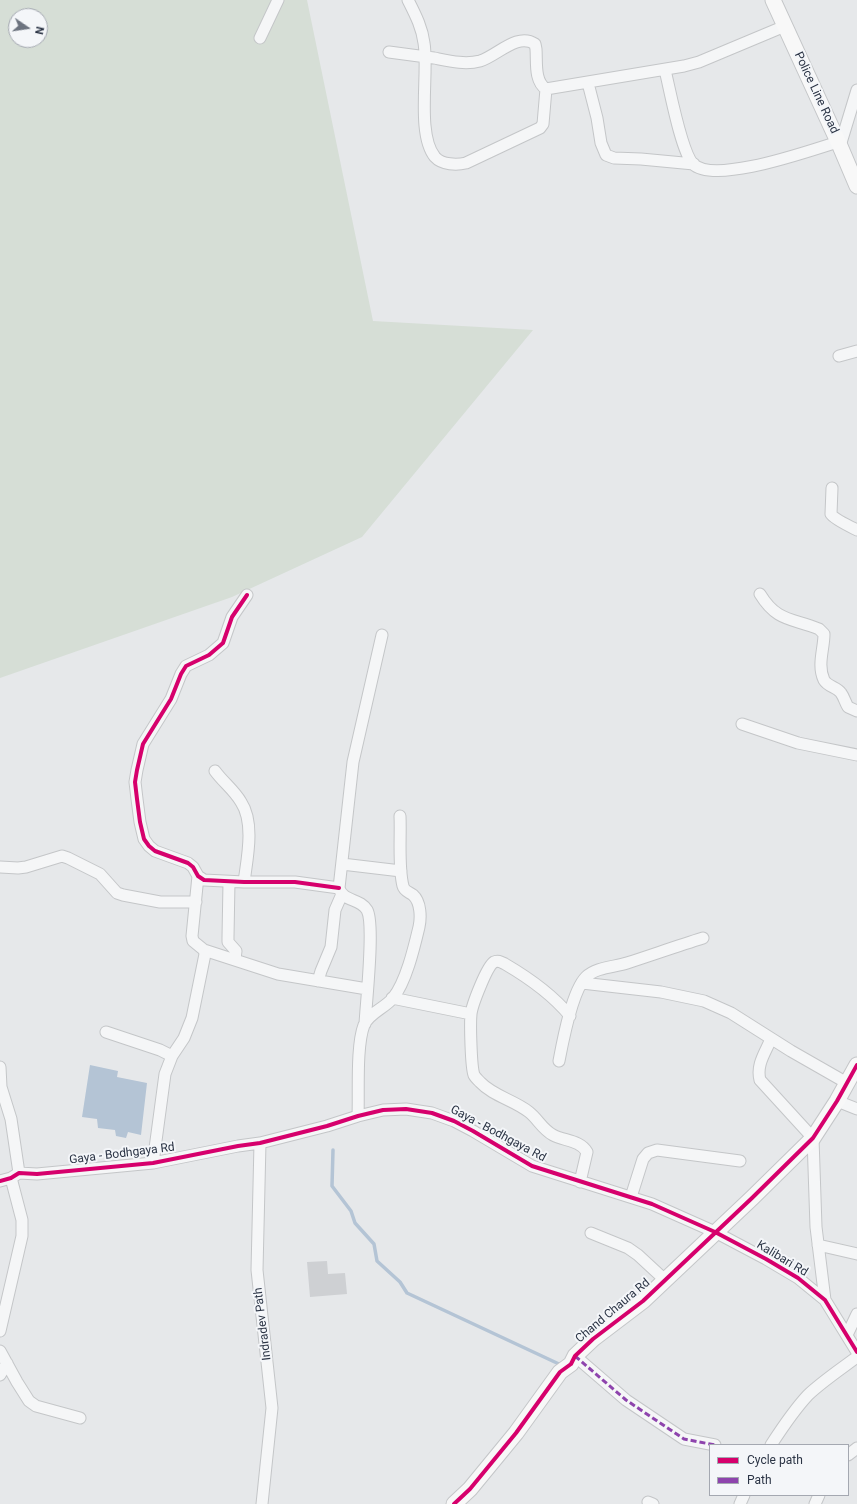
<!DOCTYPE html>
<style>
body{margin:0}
#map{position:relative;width:857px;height:1504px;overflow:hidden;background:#e6e8ea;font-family:Roboto,sans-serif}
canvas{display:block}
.legend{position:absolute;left:709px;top:1444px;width:140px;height:52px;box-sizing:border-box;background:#f4f6f9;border:1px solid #a4a8b1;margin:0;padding:5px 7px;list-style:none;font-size:12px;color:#2b3445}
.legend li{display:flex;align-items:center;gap:8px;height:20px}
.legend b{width:20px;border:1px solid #a4a8b1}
.north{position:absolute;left:8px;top:8px;width:40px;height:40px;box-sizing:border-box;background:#f4f6f9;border:1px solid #a4a8b1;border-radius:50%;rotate:103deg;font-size:11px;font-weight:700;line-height:16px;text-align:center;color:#2b3445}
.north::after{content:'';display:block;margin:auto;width:14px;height:18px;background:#6c737f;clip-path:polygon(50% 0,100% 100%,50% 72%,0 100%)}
</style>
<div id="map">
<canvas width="857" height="1504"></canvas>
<ul class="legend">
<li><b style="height:5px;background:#d6006c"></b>Cycle path</li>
<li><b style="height:5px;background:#8e44ad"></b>Path</li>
</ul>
<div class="north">N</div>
</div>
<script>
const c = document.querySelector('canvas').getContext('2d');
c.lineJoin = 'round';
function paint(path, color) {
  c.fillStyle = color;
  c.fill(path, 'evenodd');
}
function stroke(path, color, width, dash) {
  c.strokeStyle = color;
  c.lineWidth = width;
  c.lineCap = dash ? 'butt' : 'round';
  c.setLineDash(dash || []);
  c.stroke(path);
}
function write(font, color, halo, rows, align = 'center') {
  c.font = font + ' Roboto,sans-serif';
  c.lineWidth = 4;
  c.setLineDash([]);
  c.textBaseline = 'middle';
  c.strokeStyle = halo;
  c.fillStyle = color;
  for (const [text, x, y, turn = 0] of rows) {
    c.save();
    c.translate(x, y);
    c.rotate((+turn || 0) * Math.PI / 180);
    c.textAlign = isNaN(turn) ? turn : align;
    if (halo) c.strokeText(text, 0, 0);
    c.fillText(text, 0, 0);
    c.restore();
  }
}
paint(new Path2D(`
 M0,0h307l66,321 160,9 -171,207 -130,60 -232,81zM16,16h24v24h-24z`), '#d6ded6');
paint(new Path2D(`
 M90,1065l28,6 -1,6 30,6 -6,52 -13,-3 -2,6 -10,-2 -1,-6 -17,-2 -1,-9 -15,-2z`), '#b4c4d5');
stroke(new Path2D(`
 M333,1150l-1,36 19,25 4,12 19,21 3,17 23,21 7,11 152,71`), '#b4c4d5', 3.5);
paint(new Path2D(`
 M327,1261l1,13 17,-1 2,21 -37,3 -3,-35z`), '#ced0d3');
const street = new Path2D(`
 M408,0c7,14 14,27 16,43 5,29 -8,91 11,114 7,8 22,8 31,6l74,-35 3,-4 3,-35
 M260,38l18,-38
 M389,52c15,2 30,4 45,6 15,3 31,7 46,3 17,-5 37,-29 55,-17l1,5c1,13 -2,32 10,40l138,-23 15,-4 86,-36
 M665,70c5,20 16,81 28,94 22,21 118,-14 145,-22
 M588,83l9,35 4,25 5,12 8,3 27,1 53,5
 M840,146l17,-56
 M839,356l18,-5
 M832,488l-1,26c3,5 20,13 26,16
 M760,594c17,28 32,24 59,35l5,5c0,15 -7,31 0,46 4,7 13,7 17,13 3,4 4,9 7,14l9,4
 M247,595l-15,22 -9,26 -14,12 -23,11 -5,8 -10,25 -28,45 -6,26 -2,12 2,17 3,23 4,17 5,7 6,5 33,12 5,4 5,9 6,4 40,2h51l44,6
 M742,724l56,19 59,12
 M215,771c8,11 19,19 26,31 14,21 6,57 3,80
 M342,864l59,7
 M0,867l18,1 8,-1 36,-11 6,2 32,16 17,19 6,2 37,7h36
 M229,882l-1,55v5l8,9 -1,8
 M204,950l74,24 89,15
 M318,981l3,-10 10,-24 4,-37 7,-16
 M582,983l79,9 43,9 27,12 60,38 56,32
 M392,998l79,16
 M570,1016c-18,-22 -41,-38 -65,-52 -4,-2 -7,-4 -11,-2 -7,4 -22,43 -23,52 -1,10 0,53 3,61 1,2 4,5 6,7 13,14 34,18 49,30 9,7 13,17 24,23 11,6 27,5 34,17l-7,30
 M365,1024c1,-21 10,-100 2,-114 -7,-12 -24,-8 -28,-22l14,-126 29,-127
 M106,1032l54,18 12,6
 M771,1039c-6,14 -15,26 -11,41l53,58 3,89 9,73
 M559,1061c4,-21 13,-70 27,-84 10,-10 29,-10 41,-14 25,-8 50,-17 76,-25
 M0,1067l1,20 10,32 8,54
 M837,1101l20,8
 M358,1116c1,-24 -2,-70 6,-91 5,-12 21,-17 29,-27 13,-16 21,-50 26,-71 2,-9 2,-25 -6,-32 -4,-3 -9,-4 -10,-9 -5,-19 -2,-50 -3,-70
 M260,1143l-3,127 15,138 -10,96
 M153,1163l12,-89 7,-18 12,-18 8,-20 13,-64 -1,-4 -11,-9 -1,-5 6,-60
 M0,1181l11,-3 8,-5 18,1 116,-11 85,-17 22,-3 67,-17 31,-10 25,-6 23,-1 26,4 22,8 19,10 59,35 120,38 63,28 51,27 32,19 27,22 32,52
 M631,1197l12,-38 5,-6 9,-3 83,11
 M591,1233l37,15 10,7 27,25
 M818,1245l39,9
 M0,1331l22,-95v-16l-11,-42
 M847,1335l10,-21
 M0,1351l17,31 12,19 7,5 44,12
 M575,1356l51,44 58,39 31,6
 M0,1375l7,-12
 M771,1445c11,-17 23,-35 37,-50 15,-14 33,-26 49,-38
 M848,1455l9,-7
 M648,1502l5,2
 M740,1504l4,-9
 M815,1504l4,-9`);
const secondary = new Path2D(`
 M773,0l67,146 17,40
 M454,1504l16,-15 46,-56 44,-61 11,-8 4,-8 18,-17 50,-38 109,-103 61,-60 24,-37 20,-36`);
stroke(street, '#c4c6c8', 13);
stroke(secondary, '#c4c6c8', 17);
stroke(street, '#f5f6f7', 11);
stroke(secondary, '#f8f8f8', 15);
stroke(new Path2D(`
 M575,1356l51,44 58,39 31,6`), '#8e44ad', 3, [6, 3]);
stroke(new Path2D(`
 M247,595l-15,22 -9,26 -14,12 -23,11 -5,8 -10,25 -28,45 -6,26 -2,12 2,17 3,23 4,17 5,7 6,5 33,12 5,4 5,9 6,4 40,2h51l44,6
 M0,1181l11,-3 8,-5 18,1 116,-11 85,-17 22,-3 67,-17 31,-10 25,-6 23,-1 26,4 22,8 19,10 59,35 120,38 63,28 51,27 32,19 27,22 32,52
 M454,1504l16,-15 46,-56 44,-61 11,-8 4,-8 18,-17 50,-38 109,-103 61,-60 24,-37 20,-36`), '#d6006c', 4);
write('12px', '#2b3445', '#f4f6f9', [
 ["Police Line Road",816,93,65],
 ["Gaya - Bodhgaya Rd",498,1134,28],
 ["Gaya - Bodhgaya Rd",122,1154,-7],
 ["Kalibari Rd",782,1259,31],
 ["Chand Chaura Rd",613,1311,-40],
 ["Indradev Path",263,1324,-97]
]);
</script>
